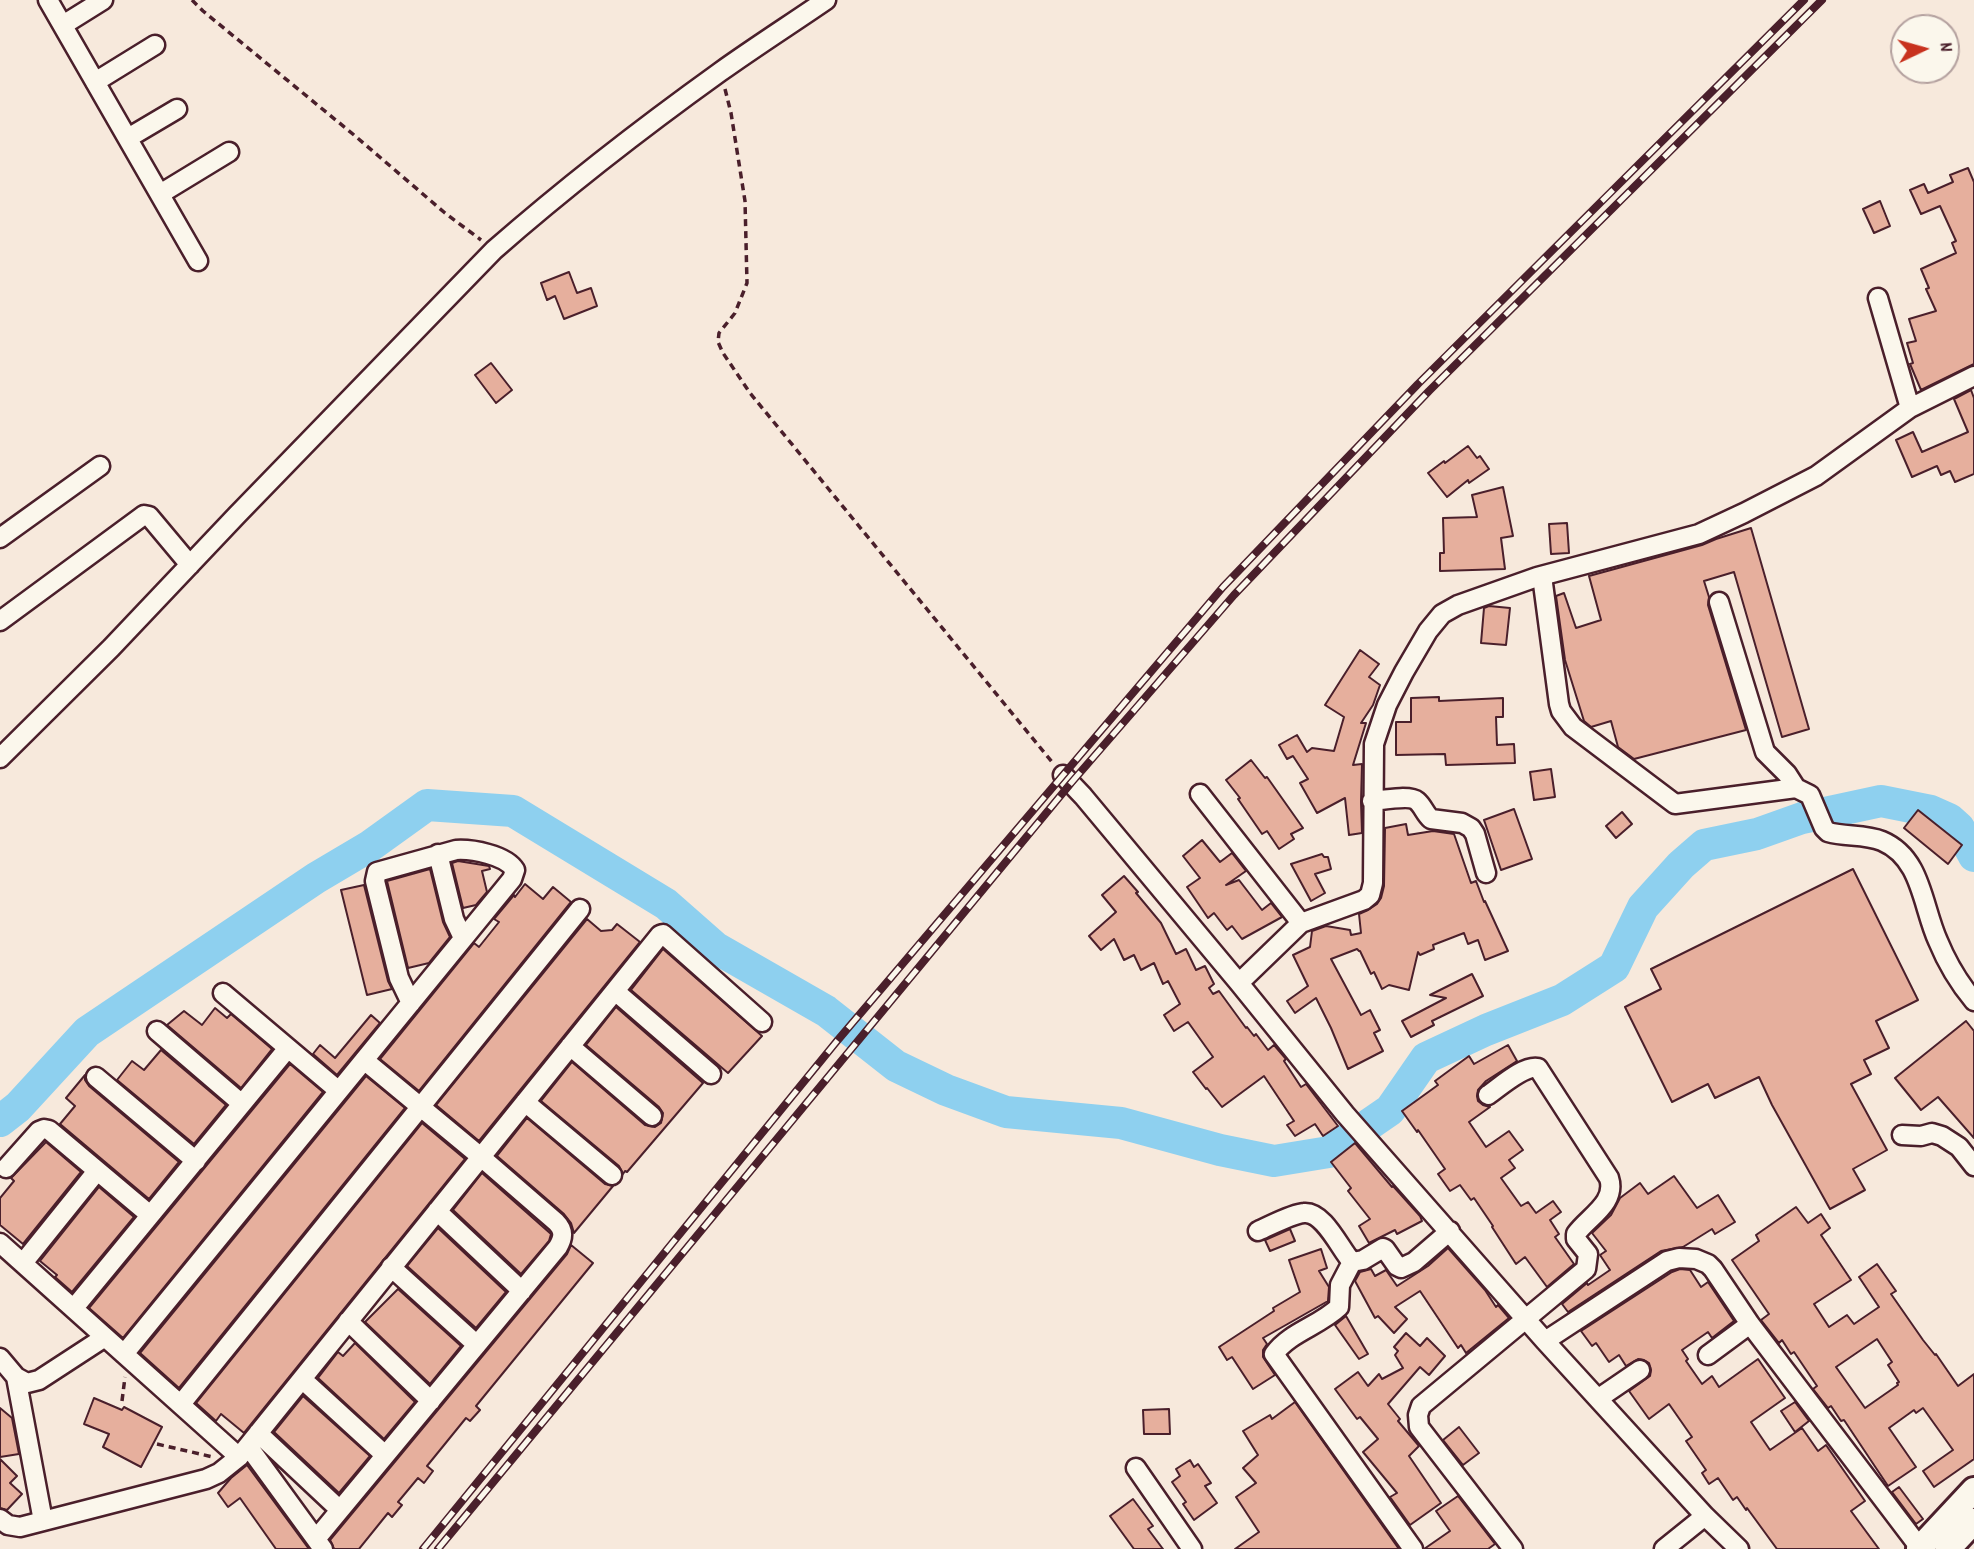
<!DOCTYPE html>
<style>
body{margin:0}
#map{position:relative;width:1974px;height:1549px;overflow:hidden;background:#f7e9dc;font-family:Dekko,sans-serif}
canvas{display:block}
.north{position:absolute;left:1890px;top:14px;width:70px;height:70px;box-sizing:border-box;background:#fbf7ec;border:2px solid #b4a19f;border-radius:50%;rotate:85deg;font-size:19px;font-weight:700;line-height:28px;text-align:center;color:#4a1f2b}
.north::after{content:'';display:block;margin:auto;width:24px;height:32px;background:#c8321e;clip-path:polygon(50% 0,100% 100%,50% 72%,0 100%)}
</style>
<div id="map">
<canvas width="1974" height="1549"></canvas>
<div class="north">N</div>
</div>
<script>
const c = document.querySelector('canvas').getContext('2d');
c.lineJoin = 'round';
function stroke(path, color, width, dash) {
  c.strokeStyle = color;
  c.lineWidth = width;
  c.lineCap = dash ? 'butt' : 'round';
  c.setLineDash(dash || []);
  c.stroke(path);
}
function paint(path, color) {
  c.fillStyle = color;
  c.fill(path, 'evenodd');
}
stroke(new Path2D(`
 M0,1121l18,-14 69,-75 229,-154 54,-32 57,-41 86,6 153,93 50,44 110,63 70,55 50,24 60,22 115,11 99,27 54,11 55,-9 61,-42 36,-52 60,-28 76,-30 52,-33 29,-60 38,-42 23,-20 53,-11 45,-16 79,-17 50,10 18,8 10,9 15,28`), '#8ed0ef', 32);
const building = new Path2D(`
 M1968,168l6,14v182l-53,26 -11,-26 3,-1 -6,-20 9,-2 -7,-22 27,-8 -10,-22 3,-1 -8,-19 35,-16 -4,-10 4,-2 -16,-35 -19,8 -11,-24 14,-6 4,9 25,-11 -3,-7z
 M1880,201l10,25 -16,7 -11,-24z
 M569,272l8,21 14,-5 6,18 -33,13 -9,-23 -8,4 -6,-17z
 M491,363l21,27 -16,13 -21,-28z
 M1971,390l3,8v76l-19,8 -5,-11 -9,4 -4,-9 -25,11 -16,-37 17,-8 9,20 46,-20 -14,-33z
 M1468,446l9,12 3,-2 9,13 -20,14 -1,-3 -21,17 -19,-24 16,-12 1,2z
 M1503,487l10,49 -12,2 4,31 -65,2v-18h4l-1,-35 34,-1 -5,-22z
 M1567,523l2,30 -18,1 -2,-30z
 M1751,528l58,201 -27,8 -48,-165 -30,9 5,16 -1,8 38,125 -112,29 -16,-12 -7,-26 -20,6 -7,-6 -19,-61 -9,-64 8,-3 12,35 25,-8 -12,-44 113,-31 14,-6z
 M1489,606l21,2 -4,37 -25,-2 3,-35z
 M1360,650l19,14 -10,13 11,8 -7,20 -12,18h5l-13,42 9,-1 -1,38 1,31 -13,2 -4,-37 -28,15 -17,-30 8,-4 -15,-23 -6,3 -8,-14 18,-10 10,17 5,-4 22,3 10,-34 -19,-12z
 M1439,697v4l64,-3v19h-7l1,28 17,-1 1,19 -69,2 -1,-11 -49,1v-33h15v-24z
 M1251,760l14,18 2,-1 36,51 -12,6 3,5 -15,10 -12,-18 -5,3 -24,-35 2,-1 -14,-18z
 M1551,769l4,28 -21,3 -4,-28z
 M1514,809l18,50 -31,11 -17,-50z
 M1918,810l44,35 -14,19 -44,-36z
 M1622,812l10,12 -16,14 -10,-12z
 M1406,824l2,11 25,-4 21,3 17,49 5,-2 8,21 1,-1 23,50 -23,9 -7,-20 -10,4 -4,-11 -31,12 1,4 -14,6 -2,-3 -9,38 -20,-5 -7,4 -8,-17 -3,2 -11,-23h-1l-2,-2 -26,10 30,56 9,-5 10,20 -6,3 9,18 -35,18 -17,-41 -15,-30 -21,15 -8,-12 21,-15 -15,-31 17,-8 2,-16 14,-5 24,4 1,5 10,-2 -2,-19 9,-4 9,-6 4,-6 3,-12 1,-58z
 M1202,840l18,22 12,-9 14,18 -20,14 13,-5 23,30 9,-7 11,14 -40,22 -10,-13 -5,4 -13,-17 -6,5 -21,-31 13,-9 -17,-22z
 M1322,854l2,3h4l3,12 -16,5 10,19 -14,8 -20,-37z
 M458,861l31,5 1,3 -8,2 5,21 -11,13 -13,3 -11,-45z
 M430,869l13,53 7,15 -21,26 -21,5 -21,-87z
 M1853,869l65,131 -42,21 13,27 -25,12 7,14 -20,10 36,66 -34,19 12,21 -35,19 -58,-104 -13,-28 -44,21 -7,-14 -36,18 -47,-95 36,-18 -10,-20z
 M1124,876l14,16 -2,1 25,30 15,31 10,-5 10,21 9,-4 9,18 -5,4 4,6 6,-3 27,37 1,-1 7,9 2,-2 12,16 6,-5 12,14 -2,2 17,26 5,-3 32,42 -15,10 -8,-12 -20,12 -8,-11 7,-4 -30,-45 -42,31 -15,-19 -1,1 -13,-17 20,-15 -25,-35 -14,9 -10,-16 16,-11 -12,-23 -5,3 -9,-21 -13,7 -7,-15 -10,5 -10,-21 -13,11 -12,-14 27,-24 -14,-17z
 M525,884l18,15 10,-12 18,15 -152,189 -39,-32 94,-116 5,4 20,-25 -5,-3 20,-24 1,2z
 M364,885l24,96 4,8 -25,6 -26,-105z
 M587,919l14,12 11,-1 5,-6 23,18 -161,199 -43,-36z
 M663,949l99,87 -34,37 -97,-83z
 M1472,974l11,22 -51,25 2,4 -23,12 -9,-16 44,-23 -16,-3z
 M616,1007l87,76 -76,89 -2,-1 -2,3 -4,-8 -78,-65 31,-39 73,63 10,2 6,-4 2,-10 -4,-6 -73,-62z
 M215,1008l12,10 4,-4 41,35 -31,39 -74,-63 17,-14 18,14z
 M371,1015l9,8 -43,52 -24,-21 7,-9 15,13z
 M1966,1021l8,10v107l-36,-41 -17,13 -26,-32z
 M1508,1045l9,16 -31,20 -8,9 -1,6 1,5 5,4 7,2 -21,15 17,25 23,-16 14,19 -14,10 6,8 -14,10 20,28 7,-4 8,11 17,-12 8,11 -11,8 9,14 -4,3 19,27 -27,23 -22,-30 -9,7 -24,-37 1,-1 -19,-28 -3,2 -11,-15 -10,6 -12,-17 7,-5 -27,-39 -1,2 -15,-21 36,-26 -3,-4 34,-25 5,8z
 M161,1050l65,55 -32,39 -77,-64 15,-19 12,9z
 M290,1064l33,28 -200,246 -34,-30z
 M85,1075v5l4,6 90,76 -30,37 -89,-75 15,-18 -9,-8z
 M366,1076l39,32 -226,280 -39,-35z
 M527,1118l78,66 8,2 -39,47 -3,-10 -7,-9 -67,-58z
 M422,1123l43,36 -221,274 -23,-19 -5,7 -20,-18z
 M46,1142l35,30 -58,72 -23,-19v-27l14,-17 -3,-3z
 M1355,1143l37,44 1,-1 27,30 2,5 -25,13 -2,-4 -26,13 -10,-17 11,-7 -22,-28 3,-3 -20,-26z
 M482,1173l69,61 -2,7 -28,33 -68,-64z
 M1674,1176l23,32 21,-13 17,27 -20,12 -3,-5 -29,18 -22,4 -93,61 -6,-8 25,-21 1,2 22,-15 -10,-15 6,-4 -14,-18 19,-18 9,-17 20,-15 8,11z
 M99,1187l35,30 -62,75 -17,-15 2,-2 -17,-14z
 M1796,1207l12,16 13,-9 9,14 -9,7 30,45 -37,24 15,23 18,-12 7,9 25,-17 -20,-30 18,-13 19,27 -5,3 32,46 12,15 1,-1 22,32 16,-12v85l-40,28 -11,-16 30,-21 -30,-42 -7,5 -2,-3 -25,18 27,39 -28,19 -44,-66 -3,1 -10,-15 -3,2 -15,-19 4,-3 -23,-34 -3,2 -9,-14 -3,3 -18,-23 8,-6 -37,-54 27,-19 -3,-6zM1877,1339l15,23 -4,3 11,17 -2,1 1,2 -33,23 -29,-41z
 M438,1228l68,64 -30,36 -69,-62z
 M1290,1229l5,12 -25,10 -5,-11z
 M571,1245l22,18 -117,143 4,4 -10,11 -4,-3 -39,48 6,5 -9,12 -6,-5 -20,24 4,3 -10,12 -4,-4 -29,36h-25l-4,-9 237,-286z
 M1448,1248l37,42 11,17 2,-2 11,13 -43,35 -5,-8 -3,3 -38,-57 -25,16 12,12 -13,14 -16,-17 -3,2 -20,-37 5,-9 11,-3 4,7 11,-6 11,16 31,-20z
 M1321,1249l6,19 -8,3 10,16 -1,14 -65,37 4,6 -4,6v7l12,18 -22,14 -21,-32 -5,3 -8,-13 55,-36 -1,-3 27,-16 -11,-32z
 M1680,1269l10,1 11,17 7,-5 26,39 -22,17 -4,-6 -26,18 6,9 -2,2 16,23 10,-8 7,11 39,-28 27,39 -34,24 19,28 32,-22 16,23 8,-6 39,56 -14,10 28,38h-102l-30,-41 -1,2 -9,-13 -4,3 -15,-22 -9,6 -7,-11 4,-3 -20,-29 6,-4 -23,-33 -20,15 -20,-28 21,-15 1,-6 -2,-7 -5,-3 -6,-1 -12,7 -7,-11 -10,7 -13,-19 -4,3 -11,-15 91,-59z
 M398,1289l63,57 -31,38 -65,-62z
 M1346,1316l22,38 -9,5 -24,-34z
 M1406,1333l14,13 7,-8 18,18 -16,19 -9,-8 -32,37 12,15 -2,2 21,25 -10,10 32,47 -31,22 -20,-28 7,-4 -34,-41 15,-13 -18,-22 -3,2 -22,-30 23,-17 10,14 11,-12 3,5 21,-11 -8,-13 3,-4 -4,-4z
 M355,1343l60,59 -31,37 -66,-61 20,-26 5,4z
 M303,1396l67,60 -31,37 -65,-61z
 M94,1398l28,12 2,-3 38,20 -21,40 -38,-20 6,-13 -25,-10z
 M1295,1402l104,147h-164l24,-17 -23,-35 20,-14 -13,-15 15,-13 -15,-24 27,-16 2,4z
 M1795,1402l14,19 -14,11 -14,-21z
 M0,1408l12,10 7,36 -19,3z
 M1169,1409l1,25h-26l-1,-24z
 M1459,1427l20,26 -16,12 -20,-25z
 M0,1459l17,17 -7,7 12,11 -15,16 -7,-2z
 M1190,1460l4,7 4,-3 13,19 -6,3 12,17 -23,17 -11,-16 3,-2 -14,-20 8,-6 -4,-7z
 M247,1465l62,84h-33l-36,-51 -12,9 -10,-14 13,-15z
 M1899,1487l24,32 -7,5 -24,-32z
 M1458,1496l37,48 -7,5h-64l26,-18 -14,-20z
 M1133,1499l20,27 -5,3 15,20h-29l-24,-33z`);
paint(building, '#e6af9d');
stroke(building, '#4a1f2b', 2);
const minor = new Path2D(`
 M48,0l150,261
 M63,25l40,-25
 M95,82l60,-37
 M128,138l49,-29
 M160,194l69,-42
 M1878,298l32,110
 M0,538l100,-72
 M1542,576l17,128 2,7 12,16 102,77 121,-16
 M1719,602l46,150 22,22 9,14 14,7 14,33 4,4c17,5 37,2 54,9 40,17 40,65 56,100 9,22 21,42 36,60
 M0,621l144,-106 5,1 41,49
 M0,758l111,-110 126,-133 257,-265c72,-63 148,-122 226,-178 35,-25 71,-48 106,-72
 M1063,775l20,21 156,187 106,131 200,227 160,175 34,33
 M1200,794l101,129
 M1372,801c10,-1 38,-6 45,0 6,5 8,13 14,18l31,4 9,5 4,6 11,39
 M438,854l16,65 9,19
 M1239,983l62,-60 63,-23 6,-5 3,-12 1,-139 13,-39 17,-33 24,-41 14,-17 16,-9 79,-28 162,-43 45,-21 72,-37 94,-68 64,-32
 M615,991l96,83
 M223,993l116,98
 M157,1031l85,73
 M570,1046l82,70
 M96,1077l100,84
 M1488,1095c13,-9 36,-30 50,-27l71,110c8,25 -21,39 -33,56v5l12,15 -2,15 -165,137 -3,9 1,12 94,122
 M525,1102l87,73
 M1902,1135l19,1 11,-3 10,3 17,11 15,19
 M6,1168l33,-37 5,-2 5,1 101,85
 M437,1211l85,80
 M1258,1231c12,-5 33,-17 46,-18 20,-2 36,36 48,49l11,-2 20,-12 2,1 12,17 4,2 13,-6 36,-31
 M0,1243l239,214
 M1352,1262l-12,23 -1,22c-20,19 -49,25 -65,47l139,195
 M23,1263l74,-92
 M391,1267l86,78
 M74,1308l214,-260
 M348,1321l83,80
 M1545,1341l122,-80 12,-3 17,1 12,5 5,5 37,55 170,224
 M124,1354c129,-158 259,-317 388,-475l3,-9c-9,-15 -43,-21 -59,-20l-79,22 -2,9 24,97 12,25
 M1708,1355l42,-31
 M0,1358l16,19 27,144
 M16,1377l11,6 12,-3 66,-43
 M302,1379l83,76
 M1599,1398l41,-28
 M181,1404l399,-495
 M258,1433l82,77
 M248,1446l75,103
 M1136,1468l56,81
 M0,1519l8,6 12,2 186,-48 13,-6 20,-16 421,-522 3,-1 99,88
 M316,1539l242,-292c6,-10 6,-17 -2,-25l-75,-65 -117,-97
 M1664,1549l41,-33`);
const highway = new Path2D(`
 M1919,1549l55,-59
 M1948,1549l26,-28`);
stroke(minor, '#4a1f2b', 23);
stroke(highway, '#4a1f2b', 30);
stroke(new Path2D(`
 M192,0l11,11 151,124 91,78 36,27
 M725,89l6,24 14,88 2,82 -12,30 -16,20 -1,9 5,11 27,40 302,369
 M122,1401l3,-24
 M157,1444l56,13`), '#4a1f2b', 3.5, [7, 5]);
stroke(minor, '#fbf7ec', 18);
stroke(highway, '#fbf7ec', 24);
const rail = new Path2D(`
 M423,1549l414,-508 386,-454 195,-203 386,-384
 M438,1549l633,-766 163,-188 195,-204 393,-391`);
stroke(rail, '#4a1f2b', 8);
stroke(rail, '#fbf7ec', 5, [16]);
</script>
